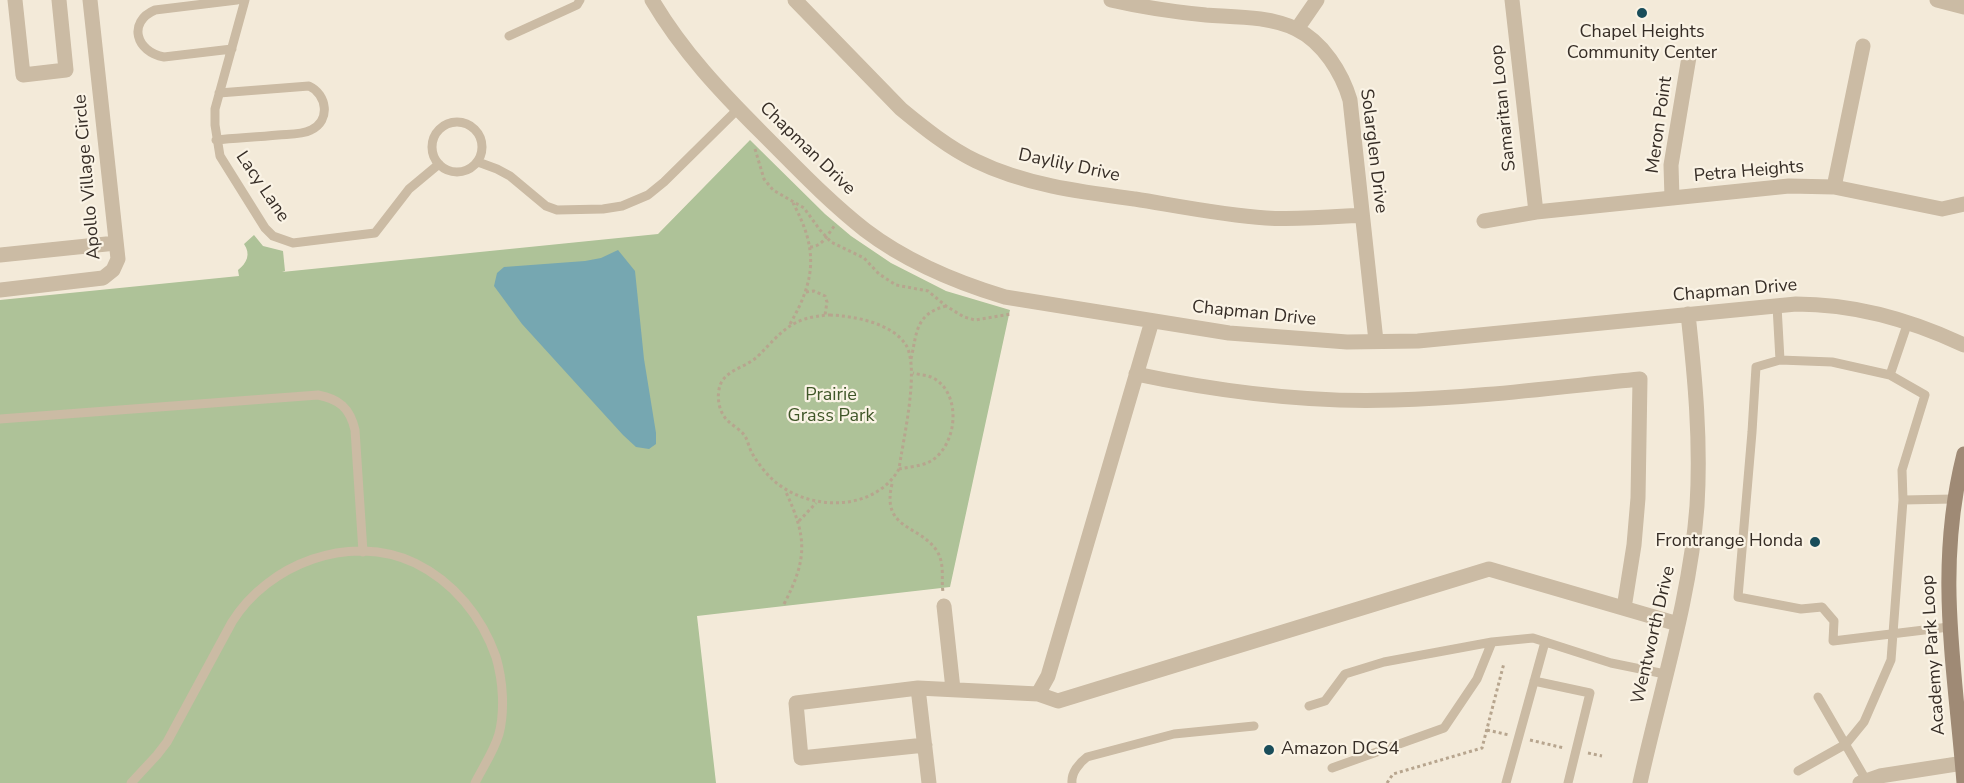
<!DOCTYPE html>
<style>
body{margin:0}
canvas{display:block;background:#f3ead9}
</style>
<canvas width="1964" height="783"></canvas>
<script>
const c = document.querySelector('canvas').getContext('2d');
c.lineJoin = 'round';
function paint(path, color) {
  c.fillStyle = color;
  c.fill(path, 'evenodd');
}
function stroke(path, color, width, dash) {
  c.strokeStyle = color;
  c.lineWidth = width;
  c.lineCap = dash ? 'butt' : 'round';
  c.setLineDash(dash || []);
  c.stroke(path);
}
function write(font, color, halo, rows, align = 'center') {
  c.font = font + ' "Nunito Sans",sans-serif';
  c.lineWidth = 4.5;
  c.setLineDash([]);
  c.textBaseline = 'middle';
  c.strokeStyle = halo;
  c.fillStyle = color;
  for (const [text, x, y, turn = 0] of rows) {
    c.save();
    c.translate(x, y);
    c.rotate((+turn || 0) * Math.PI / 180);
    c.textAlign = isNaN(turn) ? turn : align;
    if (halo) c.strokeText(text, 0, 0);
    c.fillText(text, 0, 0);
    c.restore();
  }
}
paint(new Path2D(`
 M750,140l75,74 26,22 40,27 55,28 64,19 -60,277 -253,29 19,167h-716v-483l239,-24 -1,-6c9,-7 13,-16 6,-26l10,-9 9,11 20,5 2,20 -3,1 376,-38z`), '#aec298');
paint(new Path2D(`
 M618,250l17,21 9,88 12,74v11l-7,5 -13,-2 -13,-12 -101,-111 -28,-38 3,-13 7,-6 81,-6 16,-3z`), '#76a7b1');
stroke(new Path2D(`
 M755,149l9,30 9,11 31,18 16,22 11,12 33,16 15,16 17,11 32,6 18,15 18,11 11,3 36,-6
 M810,247c13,0 18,-14 26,-23
 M806,292l8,-1 11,5 2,6 -2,13
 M830,315c24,1 62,8 76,30 14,24 -3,95 -7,124 -25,44 -93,43 -128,9 -7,-7 -14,-16 -19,-25 -3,-5 -4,-12 -7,-17 -4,-6 -12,-10 -17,-15 -10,-9 -12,-27 -7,-38 7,-14 26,-16 37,-27 25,-25 33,-39 72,-41z
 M790,324c26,-45 28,-75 3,-121
 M911,359c6,-26 4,-45 35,-53
 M899,469c10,-2 23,-3 32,-8 26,-16 31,-65 4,-82 -6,-4 -15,-4 -22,-6
 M892,484c-11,46 27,40 45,67 8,13 4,28 6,41
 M799,521l17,-18
 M784,604c24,-46 23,-67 1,-114
 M1487,730l22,5
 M1530,740l34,8
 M1588,753l14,3
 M1387,783l6,-9 89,-26 22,-85`), '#b7a58e', 3, [3, 3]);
stroke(new Path2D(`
 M245,0l-30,109v16l5,31 45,72 8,8 20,7 82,-10 34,-44 30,-25
 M509,36l68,-31 3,-5
 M232,49l-68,8c-28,-5 -37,-35 -9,-47l82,-10
 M432 147a25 25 0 1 1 50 0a25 25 0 1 1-50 0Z
 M216,140c21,-2 42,-3 62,-5 11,-1 23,0 33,-5 20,-9 16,-36 -2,-44l-90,7
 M478,162l19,7 13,7 36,30 11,4 46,-1 19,-3 26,-11 16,-13 74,-73
 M1777,306l3,54 52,2 58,13
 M1908,322l-18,53 35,20 -23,75 1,30 51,-1
 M1780,360l-24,7 -4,65 -14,165 63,12 21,-2 12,14 -1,20 116,-14
 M0,419l318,-24c21,4 32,13 37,35l8,122
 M1534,681l56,12 -22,90
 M1818,697l48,83
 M1309,706l16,-5 20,-27 39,-12 108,-20 41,-4 78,25 54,11
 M1332,768l112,-40 33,-49 15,-37
 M1798,771l48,-27 18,-22 27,-62 12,-160
 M131,783l26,-28 10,-13 65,-120c36,-58 118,-90 183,-59 39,19 67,54 81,94 7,24 9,53 3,77 -5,17 -16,33 -24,49
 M1072,783c-1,-10 7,-20 15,-26l87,-23 80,-8
 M1506,783l39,-141`), '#cbbba4', 9);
stroke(new Path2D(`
 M15,0l8,75 43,-5 -7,-70
 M652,0c30,51 69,92 110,133 34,34 66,68 103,97 42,32 90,52 140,67l224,36 118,9 71,-1 378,-37c59,0 115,16 168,41
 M795,0l106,109c23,19 48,39 75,52 49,24 105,31 159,38 43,7 87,16 131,19 32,2 64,-1 96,-3
 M1111,0c30,7 64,12 95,15 29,2 63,1 90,14 27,13 46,44 54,71l26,241
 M1512,0l24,212
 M1937,0l27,7
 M1297,29l20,-29
 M1834,187l29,-141
 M1672,198l-1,-33 18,-108
 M1484,221l52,-9 253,-26 45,1 108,22 22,-5
 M0,255l116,-12
 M0,290l103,-12 10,-8 5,-11 -28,-259
 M1136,374c85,18 171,29 258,26 82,-2 164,-13 246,-21l-2,119 -4,47 -10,63
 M944,606l9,83
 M918,688l11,95
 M1038,694l10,-18 104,-355
 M925,745l-124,13 -5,-55 122,-15 120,6 20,7 431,-132 189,55
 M1640,783c20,-92 50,-183 57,-277 4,-65 -2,-128 -9,-192
 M1860,783l20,-7 84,-13`), '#cbbba4', 15);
stroke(new Path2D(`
 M1964,783c-9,-116 -29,-214 0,-329`), '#9f8a75', 15);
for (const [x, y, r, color] of [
 [1642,13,6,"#194d5a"],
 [1815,542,6,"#194d5a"],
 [1269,750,6,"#194d5a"]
]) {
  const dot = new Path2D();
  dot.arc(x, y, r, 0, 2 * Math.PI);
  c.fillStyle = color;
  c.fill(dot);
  stroke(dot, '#faf3e5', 2);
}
write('18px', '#362d26', '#faf3e5', [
 ["Chapel Heights",1642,33],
 ["Community Center",1642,54],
 ["Frontrange Honda",1803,542,"right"],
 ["Amazon DCS4",1281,750,"left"]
]);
write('18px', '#362d26', '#faf3e5', [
 ["Samaritan Loop",1504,108,-96],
 ["Meron Point",1660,125,-82],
 ["Chapman Drive",807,149,44],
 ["Solarglen Drive",1373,151,83],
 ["Daylily Drive",1069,166,12],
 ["Petra Heights",1749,172,-5],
 ["Apollo Village Circle",88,177,-95],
 ["Lacy Lane",262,187,56],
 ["Chapman Drive",1735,291,-5],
 ["Chapman Drive",1254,314,6],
 ["Wentworth Drive",1654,635,-77],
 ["Academy Park Loop",1934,655,-94]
]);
write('18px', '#3f5628', '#faf3e5', [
 ["Prairie",831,396],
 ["Grass Park",831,417]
]);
</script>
